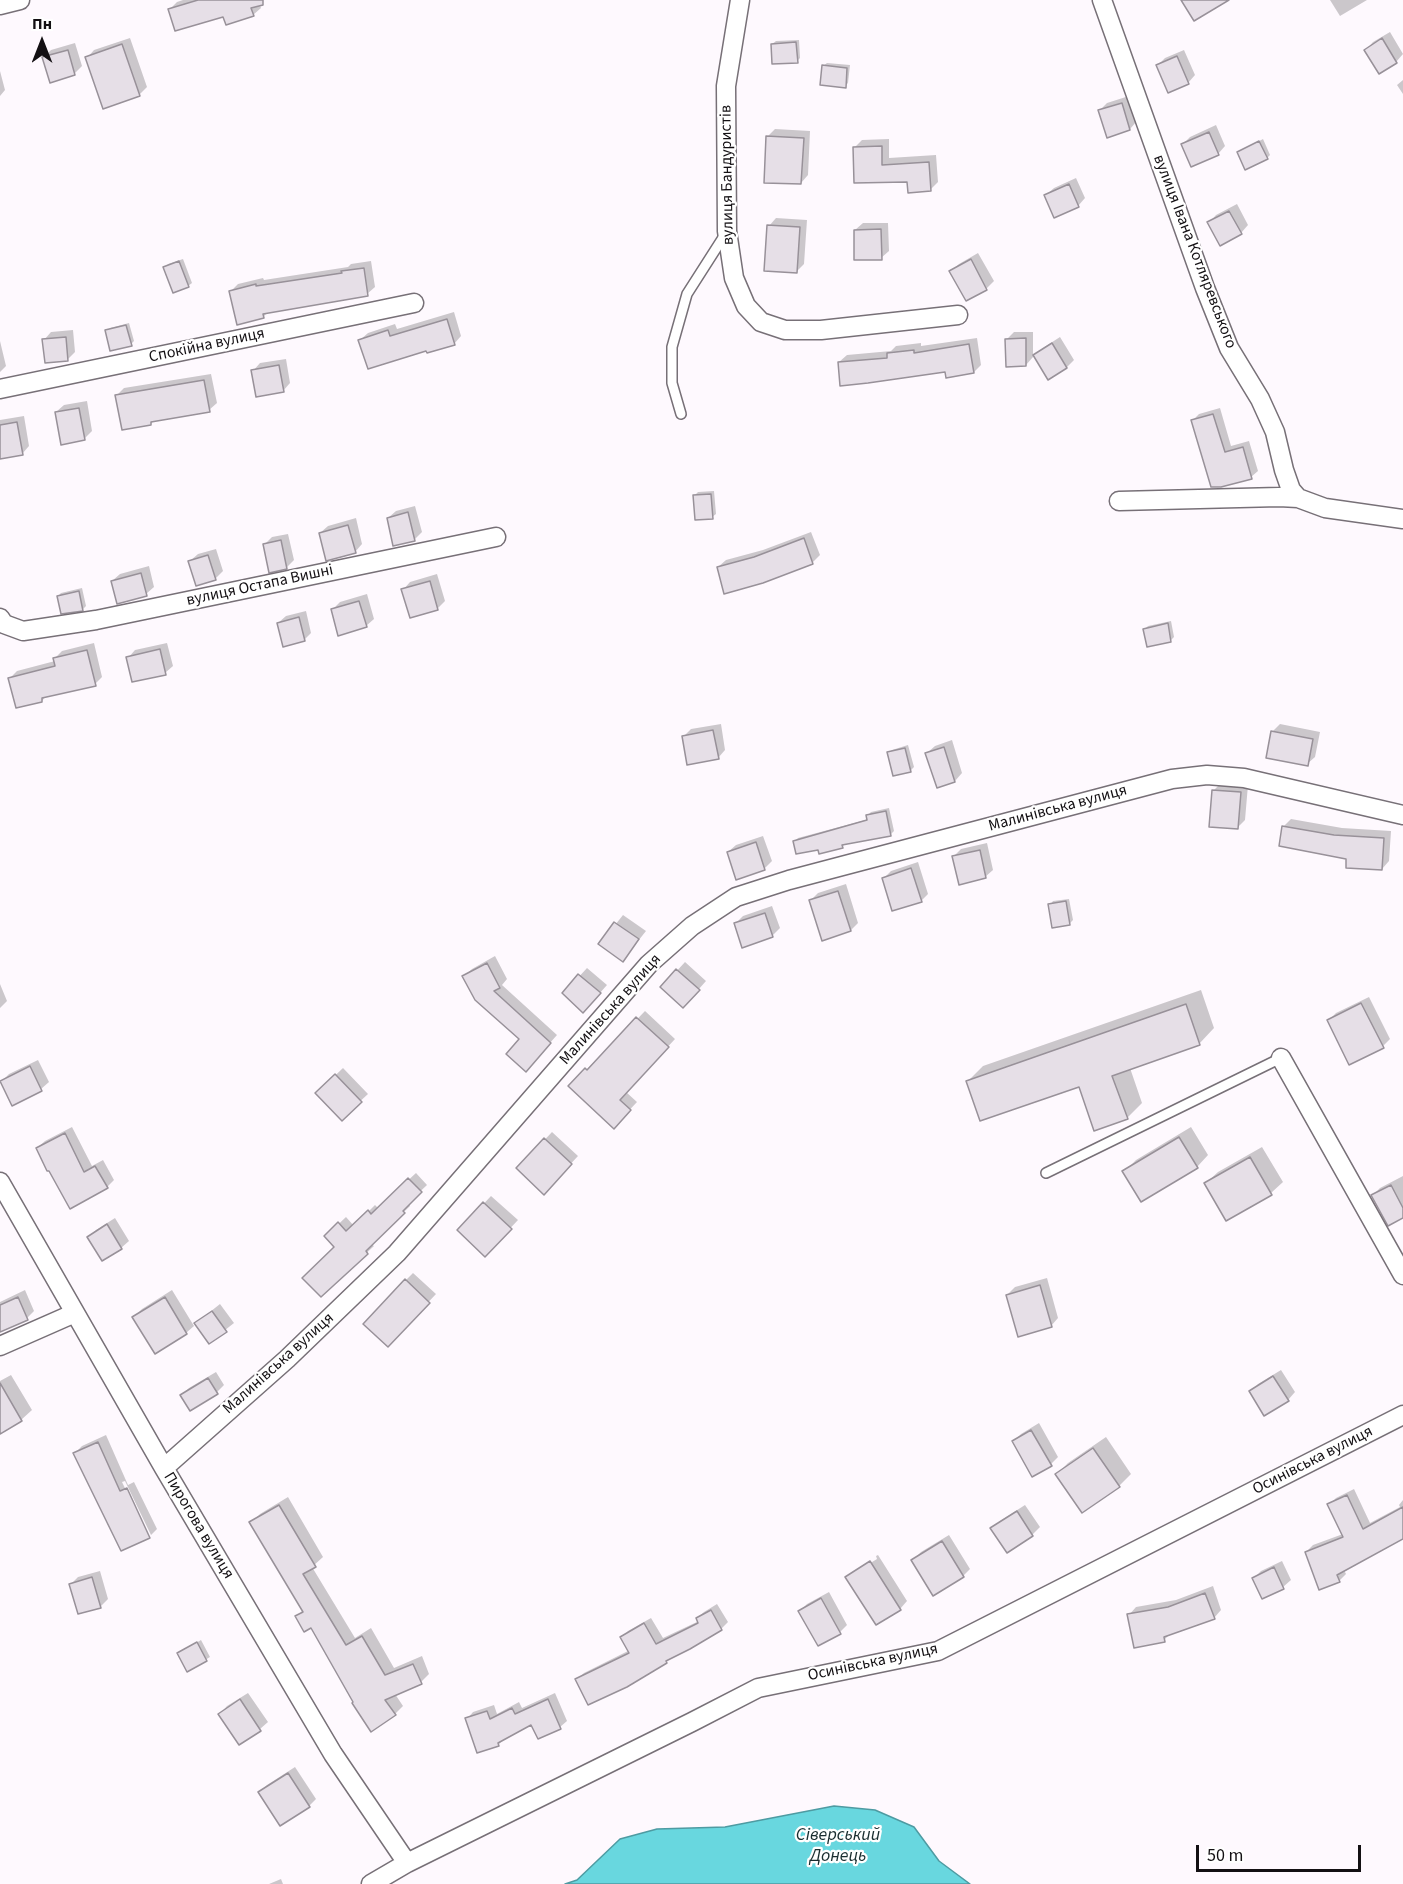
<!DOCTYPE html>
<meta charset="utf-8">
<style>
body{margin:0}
#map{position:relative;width:1403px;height:1884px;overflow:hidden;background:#fef9fe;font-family:"Source Sans 3",sans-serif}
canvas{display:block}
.north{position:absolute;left:12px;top:12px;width:60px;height:60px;-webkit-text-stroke:4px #fff;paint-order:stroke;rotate:0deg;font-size:16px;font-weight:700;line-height:24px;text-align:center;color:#131013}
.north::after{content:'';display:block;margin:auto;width:21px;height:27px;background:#131013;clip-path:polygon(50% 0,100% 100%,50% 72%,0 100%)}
.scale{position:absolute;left:1196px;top:1845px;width:165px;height:27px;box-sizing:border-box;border:3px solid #131013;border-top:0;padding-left:8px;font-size:18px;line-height:21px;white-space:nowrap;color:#131013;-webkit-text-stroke:4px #fff;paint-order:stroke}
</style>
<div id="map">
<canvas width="1403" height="1884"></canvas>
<div class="north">Пн</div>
<div class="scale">50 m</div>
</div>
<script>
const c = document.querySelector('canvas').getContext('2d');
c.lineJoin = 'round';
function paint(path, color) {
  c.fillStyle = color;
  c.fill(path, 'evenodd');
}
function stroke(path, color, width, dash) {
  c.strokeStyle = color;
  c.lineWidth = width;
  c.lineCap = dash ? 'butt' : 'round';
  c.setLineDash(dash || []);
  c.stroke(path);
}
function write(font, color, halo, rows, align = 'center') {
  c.font = font + ' "Source Sans 3",sans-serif';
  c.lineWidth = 4.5;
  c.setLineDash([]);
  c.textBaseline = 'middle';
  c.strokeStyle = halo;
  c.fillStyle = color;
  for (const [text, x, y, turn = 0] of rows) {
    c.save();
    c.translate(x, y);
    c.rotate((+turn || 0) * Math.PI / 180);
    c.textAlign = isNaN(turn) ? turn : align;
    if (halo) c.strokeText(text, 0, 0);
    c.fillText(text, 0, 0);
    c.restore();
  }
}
const water = new Path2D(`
 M834,1806l41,4 39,17 25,34 31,23h-405l12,-4 43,-41 37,-10 68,-2z`);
paint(water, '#68d7df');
stroke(water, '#4e9ba2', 1.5);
paint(new Path2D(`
 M183,0h75l3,8 -8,7h-29l-54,-6 7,-7z
 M1330,0h37l-27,16z
 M1390,32l13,22 -7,8 -30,-12 7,-8z
 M130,38l17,49 -8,8 -52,-37 7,-8z
 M799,40l1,18 -3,3 -25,-17 4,-3z
 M75,43l7,23 -7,7 -24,8 -8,-23 8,-8z
 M1184,50l11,25 -7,8 -30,-18 7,-7z
 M827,63l23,2 -2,18 -3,3 -22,-20z
 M0,71l5,19 -5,6z
 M1403,80v14l-6,-9z
 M1129,96l8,25 -7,8 -30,-19 7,-7z
 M1216,125l9,21 -7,8 -35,-10 7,-7z
 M775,129l35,2 -2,44 -7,8 -33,-47z
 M889,139v19l47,-3 2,27 -8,8 -21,-10 -53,1 -1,-34 7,-7z
 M1263,139l7,16 -3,3 -28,-6z
 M1076,178l9,20 -7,8 -32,-11 8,-7z
 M1237,204l11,21 -7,8 -32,-10 7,-8z
 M776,218l31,2 -3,44 -7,7 -28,-45z
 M863,223h25l1,28 -8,7 -26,-28z
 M978,253l16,28 -8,8 -19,10 -16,-28 8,-7z
 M183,259l9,24 -4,3 -23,-18 3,-4z
 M371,261l4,26 -8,7 -98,17 -6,6 -32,-26 7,-7 25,-6 1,2 84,-13 3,-3z
 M454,312l7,24 -7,8 -27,5 -67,-9 8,-7 27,-9 2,5z
 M129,323l5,18 -3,3 -24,-13 3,-3z
 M73,330l2,22 -7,7 -24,-19 7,-8z
 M1014,332h19v25l-7,8 -19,-26z
 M1060,337l14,23 -7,7 -18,11 -14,-23 8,-7z
 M977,338l4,27 -7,7 -135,-10 8,-7 44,-4 5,-5 25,-3v3z
 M0,341l6,25 -6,6z
 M286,359l4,24 -7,8 -30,-20 7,-8z
 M211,374l6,29 -8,7 -55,10 -3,4 -34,-29 7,-7z
 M87,401l5,30 -8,8 -28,-27 8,-7z
 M1220,408l11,38 18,-5 9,30 -7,6 -30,9 -28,-66 6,-6z
 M24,416l5,30 -7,8 -22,4v-38z
 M714,491l2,23 -4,3 -17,-22 3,-3z
 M415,506l7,26 -8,8 -26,-22 8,-7z
 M356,518l6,26 -7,8 -35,-19 8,-7z
 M811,532l9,23 -8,8 -94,4 8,-7 37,-10z
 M288,534l6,26 -7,7 -23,-22 8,-8z
 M216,549l7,22 -8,8 -25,-18 8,-7z
 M149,566l5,21 -8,7 -34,-13 8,-7z
 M437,574l8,27 -7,7 -27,8 -8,-26 7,-8z
 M82,588l4,18 -3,3 -21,3 -4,-16 3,-3z
 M367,594l7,25 -8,7 -33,-17 7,-7z
 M306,611l5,22 -7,7 -26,-17 8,-7z
 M1171,621l3,16 -3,3 -26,-11 3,-3z
 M94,643l8,34 -7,7 -49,12 -4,5 -32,-23 7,-7 38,-10v-3l7,-7z
 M167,643l6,23 -8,7 -37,-15 7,-8z
 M721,724l4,26 -7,8 -34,-22 7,-7z
 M1280,724l40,8 -5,25 -8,7 -35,-32z
 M952,740l10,33 -7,8 -17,5 -11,-33 8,-7z
 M908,745l6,22 -3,3 -17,4 -6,-21 4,-3z
 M1221,783l27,2 -3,35 -7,7 -24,-37z
 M889,808l5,23 -4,4 -44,8 -4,4 -23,1 -25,-6 4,-4 71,-19 -1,-4 3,-3z
 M1291,819l51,9 49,3 -2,30 -7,8 -34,-12 -65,-30z
 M763,836l9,25 -8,8 -36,-17 8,-7z
 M987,843l6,27 -8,7 -31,-21 7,-7z
 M918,862l10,32 -7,7 -37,-23 7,-7z
 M846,884l12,39 -7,7 -41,-29 8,-8z
 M1069,899l4,21 -3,3 -20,-18 3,-4z
 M772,906l8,22 -8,8 -37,-12 8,-8z
 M623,915l23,16 -23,29 -23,-16z
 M495,956l12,23 -5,6 55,50 -24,27 -12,-23 -57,-63 8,-7z
 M685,962l21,19 -15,17 -29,-11z
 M587,968l20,17 -16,18 -27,-10z
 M0,984l7,17 -7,7z
 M1201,990l13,38 -15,16 -69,24 12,35 -15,15 -47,-33 -112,-4 15,-15z
 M1369,997l21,42 -7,7 -54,-26 7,-7z
 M645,1011l30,28 -49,53 11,10 -16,17 -50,-33 23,-24 1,1z
 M38,1060l11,22 -8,7 -29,15 -11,-22 8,-8z
 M343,1068l25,26 -26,24 -25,-25z
 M72,1127l20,39 11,-6 11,20 -7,7 -70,-39 8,-7z
 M1191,1127l17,28 -11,12 -73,5 12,-12z
 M552,1132l26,24 -27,29 -33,-17z
 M1262,1147l21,35 -12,11 -45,26 -20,-36 12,-11z
 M416,1173l11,12 -19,18 2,3 -39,38 3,2 -53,49 15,-48 -10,-11 20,-19 8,9 21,-21 3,3z
 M1403,1176v40l-30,-21 7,-7z
 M491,1196l27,24 -33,35 -26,-25z
 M115,1218l14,23 -8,7 -19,11 -13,-22 7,-7z
 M413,1273l23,21 -48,51 18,-65z
 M1047,1278l11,40 -7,8 -44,-31 8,-8z
 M25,1290l9,21 -7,7 -27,12v-28z
 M172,1290l22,36 -8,7 -52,-16 8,-8z
 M220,1304l14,19 -24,19 -14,-19z
 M1281,1370l14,22 -7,8 -37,-8 7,-8z
 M216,1372l8,13 -7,7 -36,3 8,-7z
 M11,1375l21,35 -11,10 -21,12v-51z
 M1039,1423l19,34 -7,7 -37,-23 7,-7z
 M106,1435l22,50 6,-3 23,47 -6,6 -26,-54 -3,1 26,54h2l-28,13 -47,-96 7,-7z
 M1106,1437l25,37 -12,12 -37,25 -25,-37 11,-11z
 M1354,1489l16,34 30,-16 -1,-2 4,-5v38l-59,32 2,4 -7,7 -33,-29 7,-7 30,-11 -14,-29 7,-7z
 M288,1497l35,60 -11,10 43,71 16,-10 23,40 28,-12 7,18 -8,8 -26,12 8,12 -8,8 -84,-88 -14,-9 6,-7 -52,-87 9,-9z
 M1025,1505l15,22 -8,8 -25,16 -15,-23 8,-7z
 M949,1535l21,34 -7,7 -50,-16 8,-8z
 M878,1555l29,46 -7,8 -53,-32 7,-6v2l23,-14 -1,-3z
 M1282,1561l9,19 -8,7 -20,10 -10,-18 8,-8z
 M100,1571l8,28 -7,7 -22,7 -8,-29 7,-7z
 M1213,1586l8,24 -7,8 -43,15 -7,7 -35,-25 7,-8 40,-7z
 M829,1592l18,33 -7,7 -40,-21 7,-7z
 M717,1604l11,18 -7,7 -50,28 -5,5 -89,17 7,-6 46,-23 -8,-12 6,-7 23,-13 12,20 36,-17 -2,-3 7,-6z
 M201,1640l9,17 -22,13 -9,-17z
 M248,1693l20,29 -8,7 -20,14 -20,-29 7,-8z
 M555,1693l12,28 -7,6 -22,10 -6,-14 -27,15 -7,7 -31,-26 6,-7 21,-7 3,9 22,-12 3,6z
 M295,1767l21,32 -7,7 -49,-14 7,-7z
 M281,1879l2,5h-14z`), '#0003');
const building = new Path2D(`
 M198,0h65v5l-12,3 3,8 -28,9 -3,-8 -48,14 -7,-22z
 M1181,0h48l-35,21z
 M1382,38l15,25 -18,11 -15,-24z
 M796,42l2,21 -26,1 -1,-20z
 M122,44l18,52 -37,13 -18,-52z
 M68,50l7,25 -25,8 -8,-26z
 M1177,56l12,28 -21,9 -12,-28z
 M822,65l25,3 -1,20 -26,-3z
 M1122,103l8,27 -23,8 -9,-28z
 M1209,132l10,23 -28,12 -10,-23z
 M766,136l38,2 -3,46 -37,-1z
 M1259,141l9,18 -23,11 -8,-18z
 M882,146v19l47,-3 2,29 -23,2 -1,-11 -53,1 -1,-36z
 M1069,184l10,23 -25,11 -10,-23z
 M1229,211l13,23 -22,12 -13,-24z
 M767,225l33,2 -3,46 -33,-2z
 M881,229l1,31h-28v-30z
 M971,259l16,31 -21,11 -17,-30z
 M179,261l10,26 -16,6 -10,-26z
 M364,268l4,28 -105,18 1,4 -27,7 -8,-34 27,-7v2l86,-13 -1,-2z
 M447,319l8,26 -28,8 -1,-2 -58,18 -10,-29 30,-10 2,6z
 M126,325l6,21 -22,5 -5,-21z
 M66,337l2,24 -23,2 -3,-24z
 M1026,338v28l-20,1 -1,-28z
 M1052,343l15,25 -19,12 -15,-25z
 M969,344l5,29 -28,5 -1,-6 -77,11 -28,3 -2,-24 49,-4v-5l27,-3v3z
 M279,365l5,27 -28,5 -5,-27z
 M204,380l6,32 -59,10v3l-29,5 -7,-35z
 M79,408l6,32 -24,5 -6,-33z
 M1213,414l12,38 18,-5 9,32 -31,8h-10l-20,-67z
 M17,422l6,33 -23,4v-34z
 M711,494l2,25 -18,1 -2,-25z
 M408,512l7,29 -22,5 -6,-28z
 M348,525l8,28 -30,8 -7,-28z
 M804,538l9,26 -50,19 -39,11 -7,-27 37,-10z
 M281,540l6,29 -18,4 -6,-29z
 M208,555l8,25 -20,6 -8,-25z
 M141,573l6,23 -30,8 -6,-23z
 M430,581l8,29 -28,8 -9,-29z
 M79,591l4,20 -22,3 -4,-18z
 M359,601l8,26 -29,9 -7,-27z
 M299,617l6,24 -22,6 -6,-24z
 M1168,623l3,19 -24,5 -4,-18z
 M160,649l6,26 -34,7 -6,-25z
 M87,650l9,36 -54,12v4l-26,6 -8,-30 47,-12 -2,-8z
 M713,730l6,29 -32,6 -5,-29z
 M1271,731l42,8 -5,27 -42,-8z
 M944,747l11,35 -18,6 -12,-35z
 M905,748l6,24 -18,4 -6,-24z
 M1212,790l29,2 -3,37 -29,-2z
 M886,811l5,25 -49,9 1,3 -24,6 -1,-4 -22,4 -3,-13 74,-21 -1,-5z
 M1282,826l52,9 50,3 -2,32 -36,-2v-9l-67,-13z
 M756,842l9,28 -29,10 -9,-28z
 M980,850l6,28 -27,7 -7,-29z
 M911,868l11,34 -30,9 -10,-33z
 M838,891l13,40 -29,10 -13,-41z
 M1066,901l4,24 -18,3 -4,-24z
 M765,913l8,24 -31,11 -8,-25z
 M614,922l25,17 -16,23 -25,-18z
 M487,963l13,25 -6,3 57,52 -25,29 -20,-18 13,-15 -44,-39 -13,-24z
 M676,969l24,21 -17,18 -23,-21z
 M578,974l23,19 -18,20 -21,-20z
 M1361,1003l23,45 -35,17 -22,-45z
 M1186,1004l14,41 -88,31 16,43 -34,12 -15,-44 -99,34 -14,-40z
 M636,1017l33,30 -49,53 11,10 -17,19 -46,-43 17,-18 2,2z
 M30,1066l12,25 -30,15 -12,-25z
 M335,1074l27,28 -20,19 -27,-28z
 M65,1133l19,39 11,-6 13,22 -38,21 -21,-38h-2l-11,-23z
 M1179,1137l19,31 -57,34 -19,-31z
 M544,1138l28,26 -28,31 -28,-27z
 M1250,1157l22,38 -46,26 -22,-38z
 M408,1178l14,14 -19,19 2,2 -39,38 2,3 -47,43 -19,-19 32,-31 -10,-11 14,-14 8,9 22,-21 3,4z
 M1391,1185l12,23v10l-15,8 -17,-31z
 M483,1202l29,27 -27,28 -28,-27z
 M107,1224l15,25 -20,12 -15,-24z
 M405,1279l25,24 -42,44 -25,-23z
 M1040,1285l12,42 -34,10 -12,-42z
 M18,1297l10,23 -28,12v-27z
 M165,1297l22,37 -32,20 -23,-37z
 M212,1311l15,21 -18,12 -15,-21z
 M1273,1376l16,25 -25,15 -15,-25z
 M208,1378l10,16 -28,17 -10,-16z
 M0,1383l22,38 -22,13z
 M1031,1430l21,36 -20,11 -20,-36z
 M98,1442l22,49 7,-3 23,50 -29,13 -48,-98z
 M1093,1448l27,39 -38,26 -27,-39z
 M1347,1495l16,34 40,-22v32l-66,36 3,7 -21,8 -14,-38 38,-15 -16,-33z
 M279,1505l37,62 -13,7 43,71 16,-9 23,39 28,-11 9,20 -37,16 11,15 -25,17 -19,-29 1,-1 -42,-74 -7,4 -9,-16 8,-4 -54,-90z
 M1017,1511l16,25 -26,17 -17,-25z
 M942,1541l22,36 -31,19 -22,-36z
 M870,1561l31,49 -25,15 -31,-48z
 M1274,1567l10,22 -22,10 -10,-21z
 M92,1577l9,31 -23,6 -9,-30z
 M1205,1593l10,26 -51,18 1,5 -31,6 -7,-34 41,-7z
 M821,1598l20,36 -23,12 -20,-35z
 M711,1610l11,20 -32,19 -24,12 1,2 -40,24 -39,18 -13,-26 54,-26 -9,-16 24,-14 12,21 42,-21 -2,-5z
 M197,1642l10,19 -20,11 -10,-19z
 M240,1699l21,32 -22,14 -21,-31z
 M548,1699l13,30 -23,10 -7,-14 -33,18 1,3 -22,7 -12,-35 22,-7 3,8 22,-11 3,6z
 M288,1773l22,34 -30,19 -22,-34z`);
paint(building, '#e6dfe7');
stroke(building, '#989199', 1.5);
const service = new Path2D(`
 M681,414l-9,-31v-36l15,-53 39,-61
 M1046,1173l235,-115`);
const minor = new Path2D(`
 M740,0l-14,86 1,145 7,47 12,28 15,16 24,8h36l137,-15
 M1102,0l103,288 24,60 31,51 15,33 9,38 7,20 7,8
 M0,5l20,-5
 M0,389l414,-86
 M1119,501l160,-4 19,1 27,10 78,11
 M0,618l4,6 19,7 73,-11 400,-83
 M1281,1058l122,217
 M0,1182l164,286 169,286 74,109
 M0,1346l75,-33
 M164,1468l123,-109 110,-106 252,-289 43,-38 44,-29 53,-17 383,-101 35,-4 37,3 159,37
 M371,1884l36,-21 285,-141 66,-34 180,-37 465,-236`);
stroke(service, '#777077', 12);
stroke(minor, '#777077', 21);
stroke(service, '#fff', 9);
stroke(minor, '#fff', 18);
write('16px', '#131013', '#fff', [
 ["вулиця Бандуристів",728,175,-91],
 ["вулиця Івана Котляревського",1194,252,69],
 ["Спокійна вулиця",207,346,-12],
 ["вулиця Остапа Вишні",260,586,-12],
 ["Малинівська вулиця",1058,809,-15],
 ["Малинівська вулиця",611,1010,-48],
 ["Малинівська вулиця",279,1364,-42],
 ["Осинівська вулиця",1313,1461,-27],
 ["Пирогова вулиця",198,1526,59],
 ["Осинівська вулиця",873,1663,-12]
]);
write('italic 18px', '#192d2f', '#fff', [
 ["Сіверський",838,1836],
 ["Донець",838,1857]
]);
</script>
